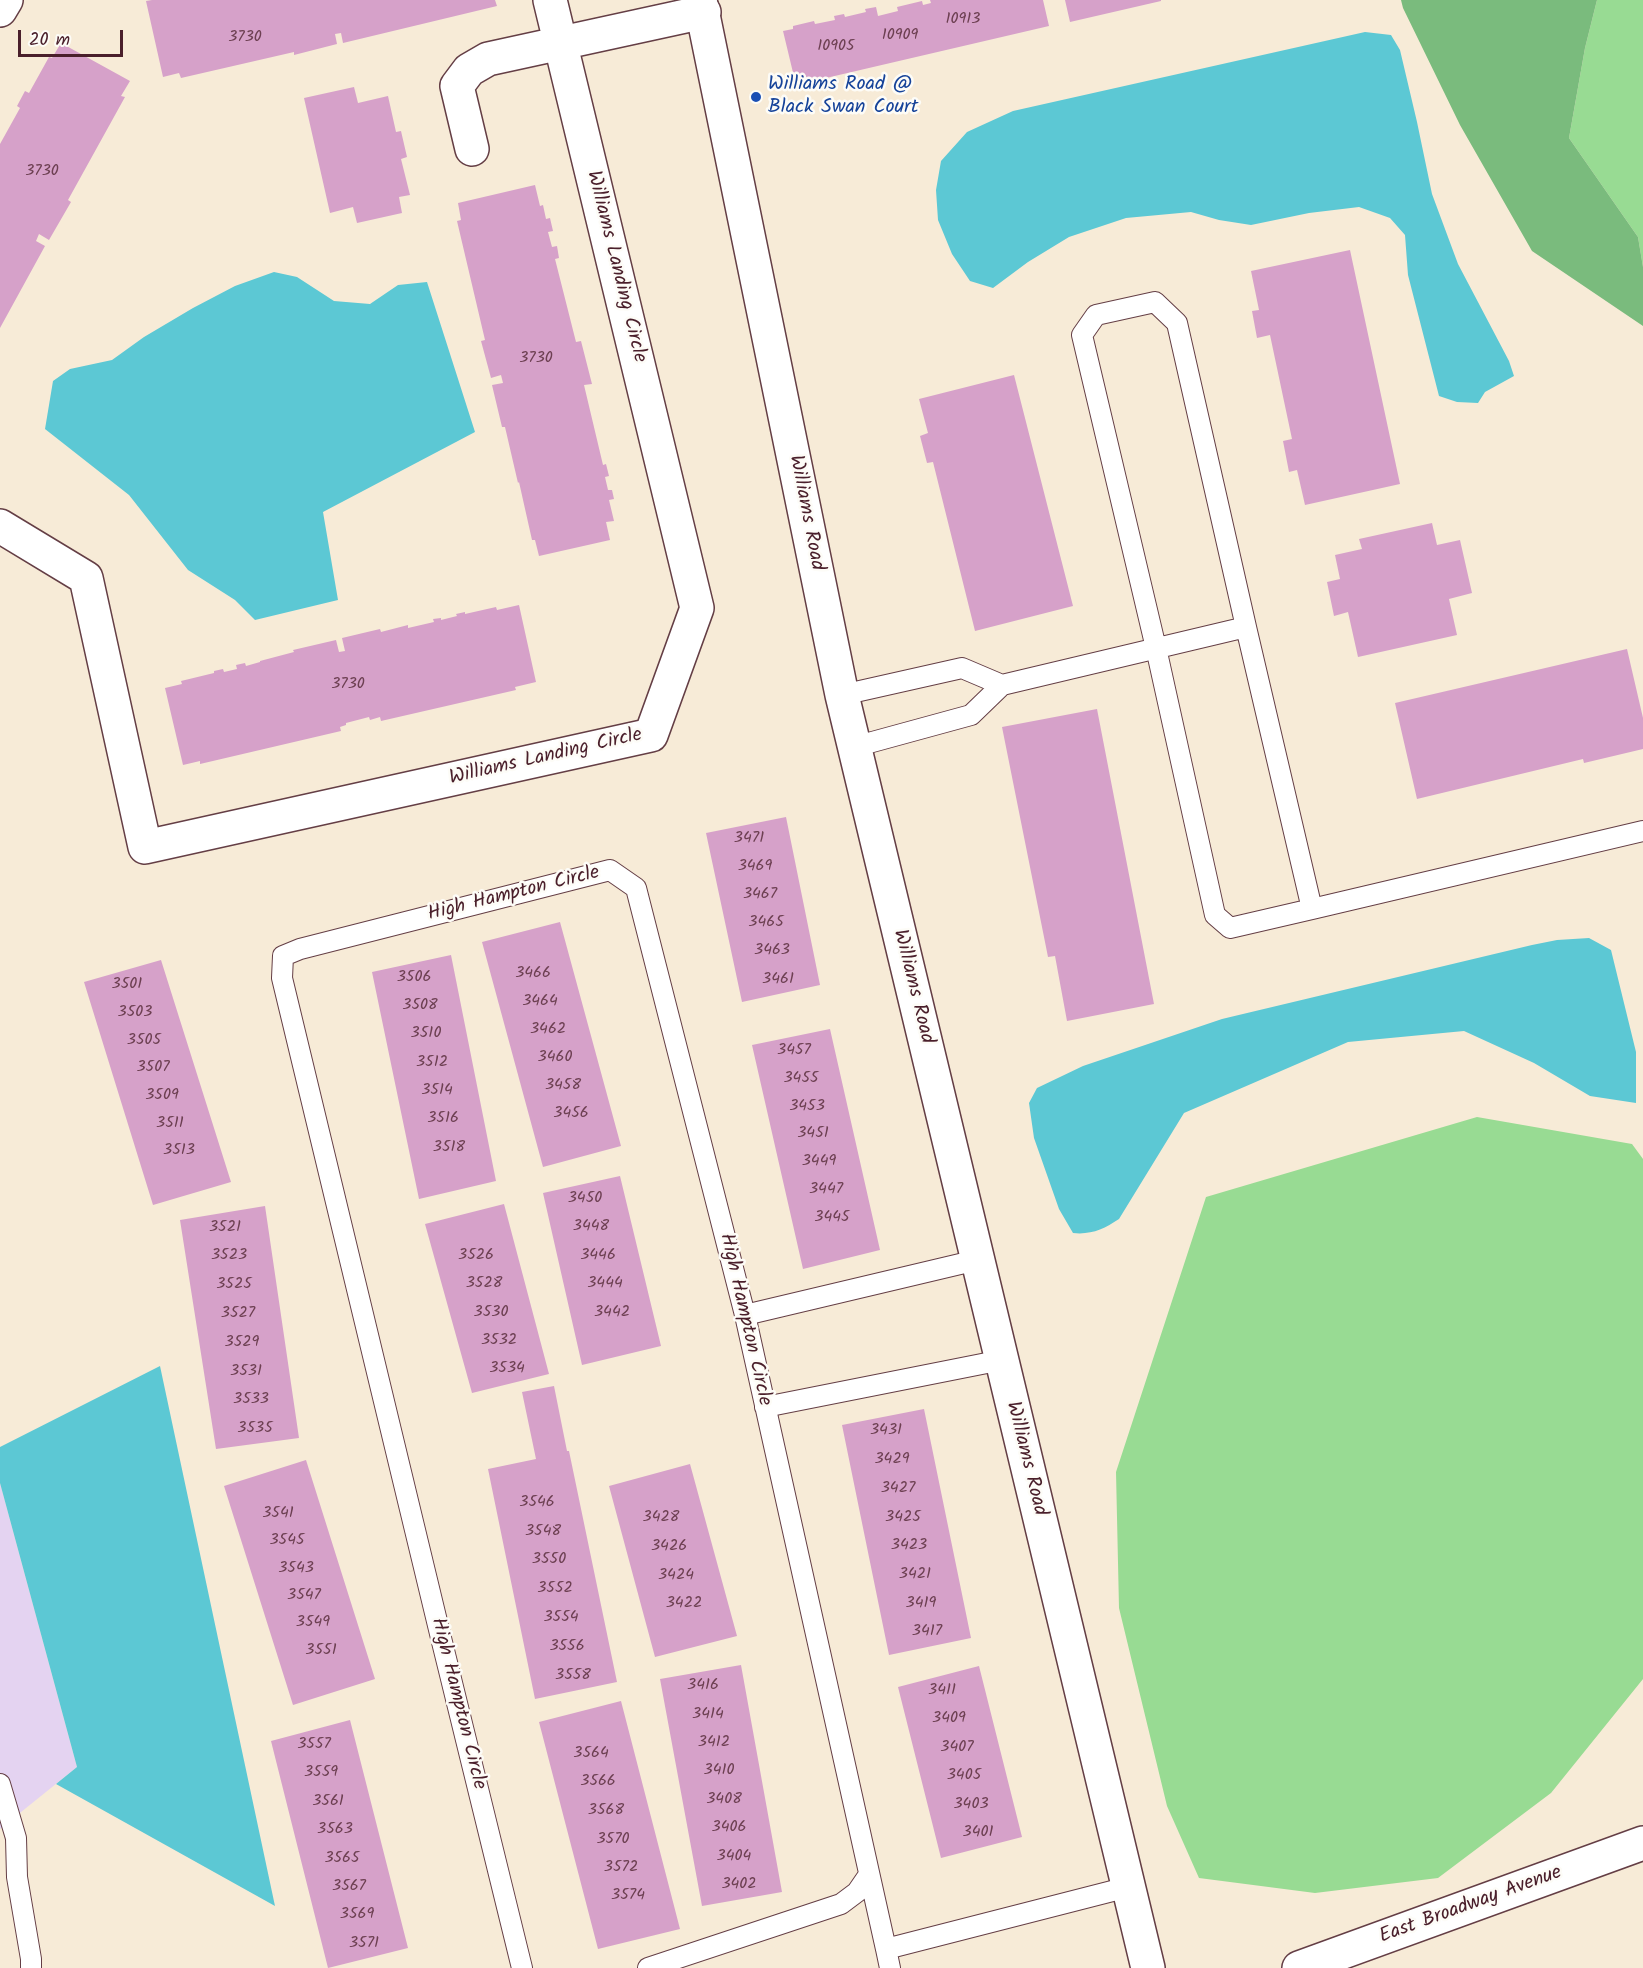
<!DOCTYPE html>
<style>
body{margin:0}
#map{position:relative;width:1643px;height:1968px;overflow:hidden;background:#f7ebd7;font-family:Kalam,sans-serif}
canvas{display:block}
.scale{position:absolute;left:18px;top:30px;width:105px;height:27px;box-sizing:border-box;border:3px solid #4a1f2b;border-top:0;padding-left:8px;font-size:18px;line-height:21px;white-space:nowrap;color:#4a1f2b;-webkit-text-stroke:4px #fdfcf7;paint-order:stroke}
</style>
<div id="map">
<canvas width="1643" height="1968"></canvas>
<div class="scale">20 m</div>
</div>
<script>
const c = document.querySelector('canvas').getContext('2d');
c.lineJoin = 'round';
function paint(path, color) {
  c.fillStyle = color;
  c.fill(path, 'evenodd');
}
function stroke(path, color, width, dash) {
  c.strokeStyle = color;
  c.lineWidth = width;
  c.lineCap = dash ? 'butt' : 'round';
  c.setLineDash(dash || []);
  c.stroke(path);
}
function write(font, color, halo, rows, align = 'center') {
  c.font = font + ' Kalam,sans-serif';
  c.lineWidth = 5;
  c.setLineDash([]);
  c.textBaseline = 'middle';
  c.strokeStyle = halo;
  c.fillStyle = color;
  for (const [text, x, y, turn = 0] of rows) {
    c.save();
    c.translate(x, y);
    c.rotate((+turn || 0) * Math.PI / 180);
    c.textAlign = isNaN(turn) ? turn : align;
    if (halo) c.strokeText(text, 0, 0);
    c.fillText(text, 0, 0);
    c.restore();
  }
}
paint(new Path2D(`
 M0,1483l77,284 -77,62z`), '#e4d3f1');
paint(new Path2D(`
 M1597,0h46v267l-5,-30 -69,-99 16,-90z
 M1477,1117l155,27 11,15v520l-92,114 -113,85 -123,15 -116,-15 -32,-72 -48,-198 -3,-136 90,-275z`), '#98db93');
paint(new Path2D(`
 M1401,0h196l-12,48 -16,90 69,99 5,30v59l-111,-75 -72,-126 -57,-117z`), '#7abb7d');
paint(new Path2D(`
 M1365,32l26,3 9,15 17,72 15,72 26,70 51,97 5,15 -29,16 -7,11 -21,-1 -18,-6 -31,-121 -3,-40 -15,-17 -31,-11 -50,6 -58,12 -32,-5 -28,-8 -65,6 -57,19 -41,25 -35,26 -23,-7 -18,-27 -14,-34 -2,-30 5,-29 26,-29 46,-21z
 M274,272l23,5 37,24 36,3 28,-19 29,-3 48,150 -152,80 15,88 -83,20 -20,-20 -47,-30 -59,-75 -84,-66 8,-48 17,-12 42,-9 32,-23 49,-29 42,-22z
 M1589,938l22,12 25,102v51l-46,-7 -56,-33 -70,-32 -116,11 -164,71 -65,106c-15,10 -28,16 -46,14l-14,-24 -25,-71 -5,-35 8,-15 46,-22 139,-47 310,-74 25,-5z
 M160,1366l115,540 -219,-122 21,-17 -77,-284v-36z`), '#5cc8d4');
paint(new Path2D(`
 M152,0h343l2,6 -154,37 -2,-10 -6,1 2,10 -43,11v-3l-113,26 -2,-5 -16,4 -17,-76z
 M930,0h113l6,26 -253,59 -13,-54 10,-2v-3l21,-5 1,3 20,-4 -1,-4 10,-2 1,3 21,-5 -1,-3 11,-2 2,9 20,-5 -1,-4 25,-6 1,4 8,-2z
 M1065,0h96v1l-91,21z
 M61,43l69,38 -9,15 4,1 -57,103 3,2 -22,38 -10,-6 -3,7 9,5 -45,82v-184l20,-36 -3,-2 8,-15 4,2 20,-36 3,1z
 M354,87l4,16 30,-7 8,36 5,-1 6,26 -6,2 9,36 -11,2 3,16 -45,10 -4,-16 -23,6 -26,-115z
 M535,185l5,21 3,-1 3,14 4,-1 3,13 -5,1 4,15 5,-1 2,12 -4,1 21,83 5,-1 11,43 -8,1 19,80 3,-1 3,12 -4,1 3,13h4l2,9 -5,1 5,21 -8,1 4,18 -71,16 -4,-16h-3l-13,-58 -1,1 -13,-56h-3l-10,-42 11,-2 -2,-8 -10,3 -10,-37 4,-1 -28,-119 4,-1 -3,-17z
 M1350,250l50,234 -95,21 -8,-35 -8,2 -6,-31 9,-2 -22,-104 -13,3 -5,-27 7,-1 -8,-39z
 M1014,375l59,231 -98,25 -42,-169 -6,1 -7,-27 8,-3 -9,-34z
 M1432,523l5,22 23,-5 12,53 -23,6 8,36 -99,22 -10,-45 -14,4 -7,-34 13,-3 -5,-24 27,-6 -3,-10z
 M519,605l17,77 -21,5 1,3 -135,31 -1,-4 -10,3 -1,-3 -23,6v2l-6,2 1,4 -141,33v-3l-17,4 -18,-77 17,-4 -1,-3 33,-8v-2l9,-2 1,3 13,-3 -1,-4 9,-2 1,3 14,-4v-1l34,-9 -1,-2 43,-10 3,12 6,-1 -3,-13 38,-9 1,3 27,-7v3l26,-6 -1,-3 8,-1v2l16,-4 -1,-2 9,-2v2l31,-7 1,3z
 M1627,649l16,69v31l-59,14 -1,-4 -166,40 -22,-96z
 M1097,709l57,295 -87,17 -12,-65 -7,1 -46,-230z
 M786,817l34,168 -78,17 -36,-169z
 M560,922l61,224 -78,21 -61,-225z
 M451,955l45,226 -77,18 -47,-227z
 M161,960l70,222 -78,23 -69,-223z
 M830,1029l50,221 -77,19 -51,-224z
 M620,1176l41,170 -79,19 -39,-172z
 M504,1204l45,170 -77,19 -47,-169z
 M265,1206l34,232 -83,11 -36,-229z
 M554,1386l13,65h2l48,231 -82,17 -47,-230 48,-10 -14,-67z
 M924,1409l47,229 -82,17 -47,-230z
 M306,1460l69,219 -82,26 -69,-219z
 M690,1464l47,172 -82,21 -46,-171z
 M741,1665l41,227 -80,14 -42,-227z
 M979,1666l43,171 -81,21 -43,-171z
 M621,1701l59,228 -82,20 -59,-227z
 M350,1720l58,228 -80,20 -57,-227z`), '#d6a1c9');
const service = new Path2D(`
 M1002,685l21,-5 223,-53 66,282 -82,19 -15,-13 -59,-267 -74,-313 14,-20 59,-13 22,21 69,304
 M842,695l120,-27 40,17 -31,30 -117,32
 M1312,909l331,-78
 M745,1315l232,-55
 M765,1407l237,-47
 M0,1784l16,54 1,39 14,82v9
 M522,1968l-80,-326 -160,-664 1,-22 17,-7 310,-79 26,18 109,427 141,634
 M648,1968l193,-64 16,-12 11,-16
 M890,1968l-4,-19 242,-62`);
const minor = new Path2D(`
 M0,10l6,-10
 M472,149l-15,-63 12,-16 19,-11 216,-47
 M0,526l86,52 59,269 506,-112 46,-127 -147,-608`);
const tertiary = new Path2D(`
 M700,0l142,695 306,1273`);
const secondary = new Path2D(`
 M1299,1968l344,-125`);
stroke(service, '#643e45', 22);
stroke(minor, '#643e45', 36);
stroke(tertiary, '#643e45', 36);
stroke(secondary, '#643e45', 36);
stroke(service, '#fff', 20);
stroke(minor, '#fff', 33);
stroke(tertiary, '#fff', 33);
stroke(secondary, '#fff', 33);
for (const [x, y, r, color] of [
 [756,97,6,"#1a4fb4"]
]) {
  const dot = new Path2D();
  dot.arc(x, y, r, 0, 2 * Math.PI);
  c.fillStyle = color;
  c.fill(dot);
  stroke(dot, '#fdfcf7', 2);
}
write('16px', '#6d4052', null, [
 ["10913",963,20],
 ["10909",900,36],
 ["3730",245,38],
 ["10905",836,47],
 ["3730",42,172],
 ["3730",536,359],
 ["3730",348,685],
 ["3471",749,839],
 ["3469",755,867],
 ["3467",760,895],
 ["3465",766,923],
 ["3463",772,951],
 ["3466",533,974],
 ["3506",414,978],
 ["3461",778,980],
 ["3501",127,985],
 ["3464",540,1002],
 ["3508",420,1006],
 ["3503",135,1013],
 ["3462",548,1030],
 ["3510",426,1034],
 ["3505",144,1041],
 ["3457",794,1051],
 ["3460",555,1058],
 ["3512",432,1063],
 ["3507",153,1068],
 ["3455",801,1079],
 ["3458",563,1086],
 ["3514",437,1091],
 ["3509",162,1096],
 ["3453",807,1107],
 ["3456",571,1114],
 ["3516",443,1119],
 ["3511",170,1124],
 ["3451",813,1134],
 ["3518",449,1148],
 ["3513",179,1151],
 ["3449",819,1162],
 ["3447",826,1190],
 ["3450",585,1199],
 ["3445",832,1218],
 ["3448",591,1227],
 ["3521",225,1228],
 ["3523",229,1256],
 ["3526",476,1256],
 ["3446",598,1256],
 ["3528",484,1284],
 ["3444",605,1284],
 ["3525",234,1285],
 ["3530",491,1313],
 ["3442",612,1313],
 ["3527",238,1314],
 ["3532",499,1341],
 ["3529",242,1343],
 ["3534",507,1369],
 ["3531",246,1372],
 ["3533",251,1400],
 ["3535",255,1429],
 ["3431",886,1431],
 ["3429",892,1460],
 ["3427",898,1489],
 ["3546",537,1503],
 ["3541",278,1514],
 ["3428",661,1518],
 ["3425",903,1518],
 ["3548",543,1532],
 ["3545",287,1541],
 ["3423",909,1546],
 ["3426",669,1547],
 ["3550",549,1560],
 ["3543",296,1569],
 ["3421",915,1575],
 ["3424",676,1576],
 ["3552",555,1589],
 ["3547",304,1596],
 ["3422",684,1604],
 ["3419",921,1604],
 ["3554",561,1618],
 ["3549",313,1623],
 ["3417",927,1632],
 ["3556",567,1647],
 ["3551",321,1651],
 ["3558",573,1676],
 ["3416",703,1686],
 ["3411",942,1691],
 ["3414",708,1715],
 ["3409",949,1719],
 ["3412",714,1743],
 ["3557",314,1745],
 ["3407",957,1748],
 ["3564",591,1754],
 ["3410",719,1771],
 ["3559",321,1773],
 ["3405",964,1776],
 ["3566",598,1782],
 ["3408",724,1800],
 ["3561",328,1802],
 ["3403",971,1805],
 ["3568",606,1811],
 ["3406",729,1828],
 ["3563",335,1830],
 ["3401",978,1833],
 ["3570",613,1840],
 ["3404",734,1857],
 ["3565",342,1859],
 ["3572",621,1868],
 ["3402",739,1885],
 ["3567",349,1887],
 ["3574",628,1896],
 ["3569",357,1915],
 ["3571",364,1944]
]);
write('20px', '#164399', '#fdfcf7', [
 ["Williams Road @",768,86],
 ["Black Swan Court",768,109]
], 'left');
write('20px', '#4a1f2b', '#fdfcf7', [
 ["Williams Landing Circle",615,267,76],
 ["Williams Road",805,513,79],
 ["Williams Landing Circle",546,758,-13],
 ["High Hampton Circle",514,895,-14],
 ["Williams Road",912,987,76],
 ["High Hampton Circle",744,1320,77],
 ["Williams Road",1025,1459,76],
 ["High Hampton Circle",457,1704,76],
 ["East Broadway Avenue",1471,1906,-20]
]);
</script>
